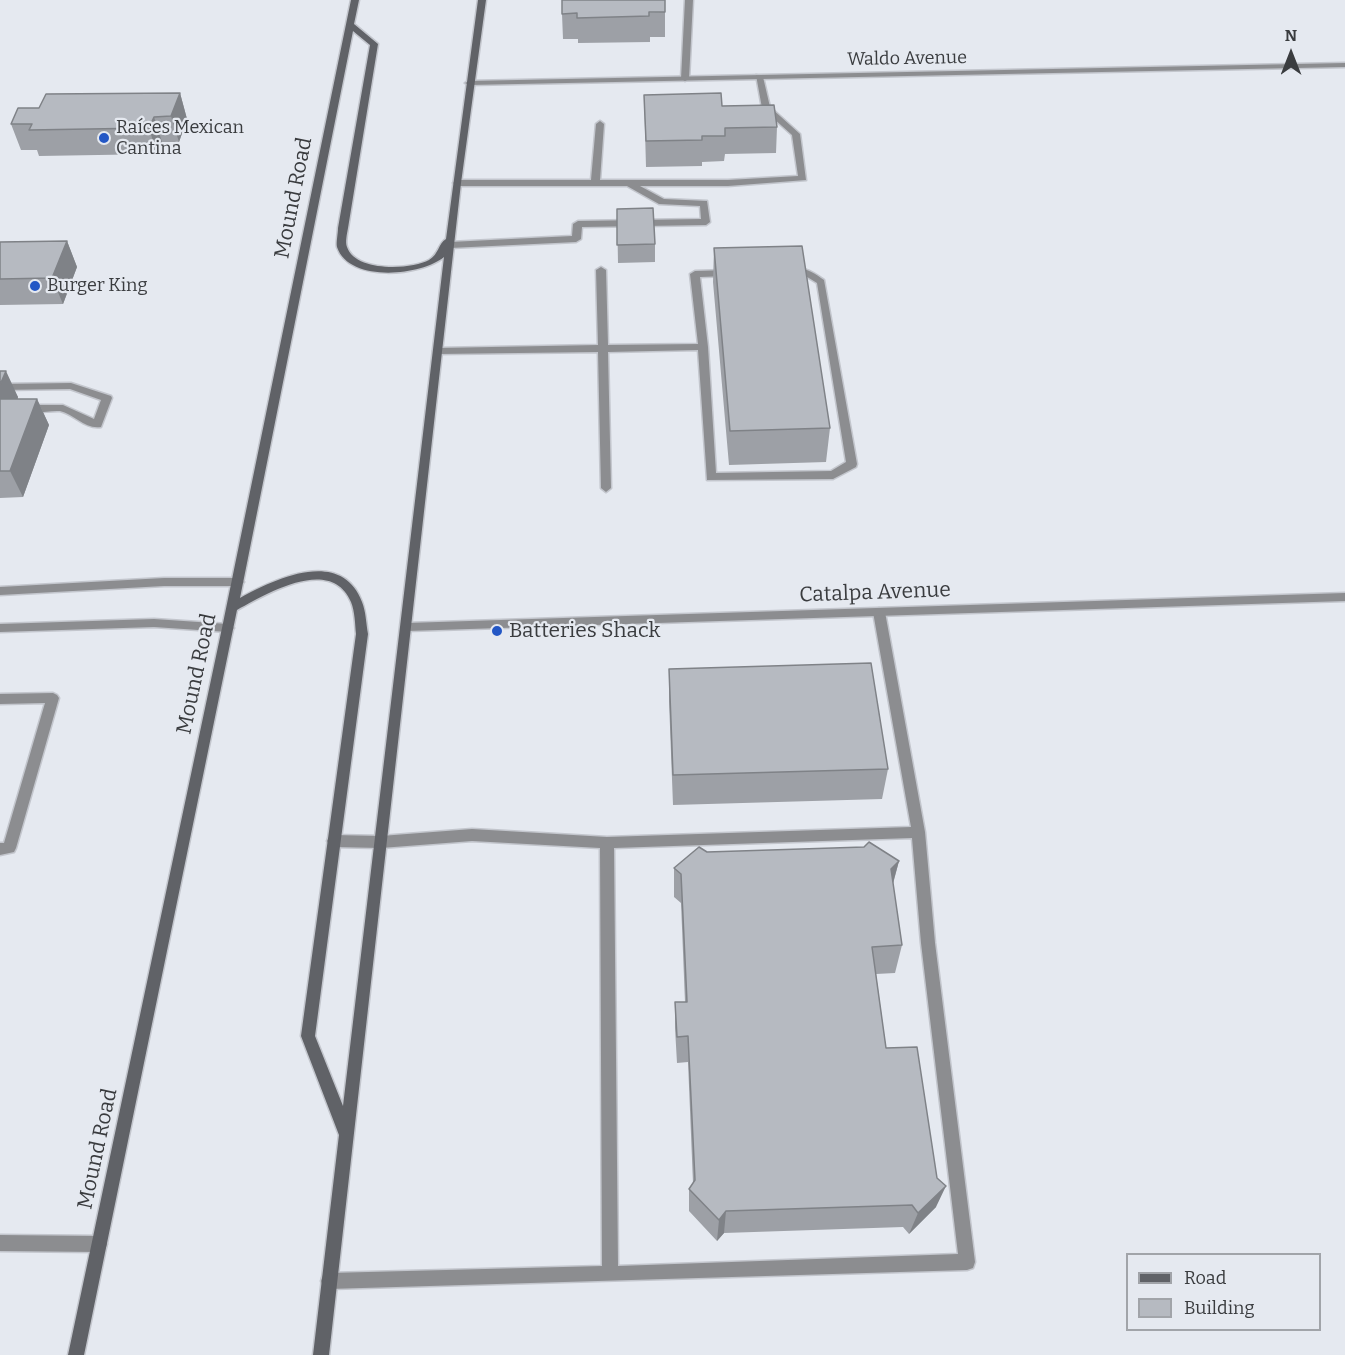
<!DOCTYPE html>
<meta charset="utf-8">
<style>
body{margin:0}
#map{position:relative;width:1345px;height:1355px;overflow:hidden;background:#e5e9f0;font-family:Bitter,serif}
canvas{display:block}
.legend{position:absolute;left:1126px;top:1253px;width:195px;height:78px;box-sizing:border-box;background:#e5e9f0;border:2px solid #a1a4a9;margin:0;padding:8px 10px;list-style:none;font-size:18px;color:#3a3c3f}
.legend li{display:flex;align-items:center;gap:12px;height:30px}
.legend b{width:30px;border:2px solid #a1a4a9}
.north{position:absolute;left:1261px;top:24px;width:60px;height:60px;-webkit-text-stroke:4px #e5e9f0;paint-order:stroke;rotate:0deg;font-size:16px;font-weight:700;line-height:24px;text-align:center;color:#3a3c3f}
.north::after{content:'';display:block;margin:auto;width:21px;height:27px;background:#3a3c3f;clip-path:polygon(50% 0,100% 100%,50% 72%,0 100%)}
</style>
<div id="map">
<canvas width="1345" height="1355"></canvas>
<ul class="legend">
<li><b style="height:8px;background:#606267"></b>Road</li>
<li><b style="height:16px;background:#b6bac1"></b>Building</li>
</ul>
<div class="north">N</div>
</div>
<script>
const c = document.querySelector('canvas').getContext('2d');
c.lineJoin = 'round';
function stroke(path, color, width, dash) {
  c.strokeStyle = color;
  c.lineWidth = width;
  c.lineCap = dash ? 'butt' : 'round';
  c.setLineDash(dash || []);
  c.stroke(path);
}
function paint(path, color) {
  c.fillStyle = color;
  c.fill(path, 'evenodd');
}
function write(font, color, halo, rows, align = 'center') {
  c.font = font + ' Bitter,serif';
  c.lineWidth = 4.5;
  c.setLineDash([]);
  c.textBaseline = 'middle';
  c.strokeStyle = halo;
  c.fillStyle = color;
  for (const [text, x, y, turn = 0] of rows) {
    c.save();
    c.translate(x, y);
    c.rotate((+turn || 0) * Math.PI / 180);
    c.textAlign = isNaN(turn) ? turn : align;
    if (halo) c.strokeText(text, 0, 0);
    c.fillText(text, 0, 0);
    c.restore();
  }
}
const lane = new Path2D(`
 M685,0h8l-4,79 -4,2 -4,-2z
 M756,75l7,2 7,30 30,27 6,46 -78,6h-88l24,13 43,2 3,21 -4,3 -124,2 -1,12 -5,3 -126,6 -5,-3 5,-3 122,-6 1,-12 5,-3 123,-2 -1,-13 -41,-2 -32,-18h-170l-4,-3 4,-3h134l5,-56 4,-3 4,3 -4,56h128l70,-4 -6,-41 -30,-27z
 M601,267l5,3 2,75 90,-1 -8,-70 5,-3 33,-1 5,3 -5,3 -28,1 8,70 8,126 115,-2 15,-9 -29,-179 -13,-8h-13l-5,-3c13,-9 27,0 38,8l33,184 -1,3 -23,12 -126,1 -9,-130 -90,2 3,136 -5,4 -5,-4 -3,-136 -160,2 -5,-3 5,-3 160,-3 -2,-75z
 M71,383l40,13 1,2 -11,29c-15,3 -27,-13 -41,-16 -12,-1 -30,5 -39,-3l5,-3h37l31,14 7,-19 -31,-11 -70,1v-6z
 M164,578h74l6,4 -6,4h-74l-164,9v-8z
 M879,608l6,4 40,220 10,111 40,319 -2,6 -6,2 -638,19 -6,-2 -2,-6 2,-6 6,-2 273,-7 -2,-418 -128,-7 -91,7 -47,-1 -5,-2 -2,-4 2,-4 5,-2 47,1 91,-7 135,8 304,-10 -38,-215zM912,838l9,105 37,311 -340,12 -4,-418z
 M154,619l74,5 6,4 -6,4 -74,-5 -154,5v-8z
 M53,693l4,2 2,3 -43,150 -2,4 -14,3v-12h4l41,-140 -45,1v-10z
 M0,1235l99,1 6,2 2,6 -2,6 -6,2 -99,-1z`);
const street = new Path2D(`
 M1345,63v4l-876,18 -4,-2 4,-2z
 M1345,593v8l-938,30 -6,-4 6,-4z`);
const secondary = new Path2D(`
 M351,0h8l-5,24 24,20 -30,184c-1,6 -3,14 -1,19 8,25 64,23 82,13 10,-6 9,-16 17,-21l32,-239h8l-25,183 -132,1172h-16l26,-220 -38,-99 55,-402c-1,-10 -1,-22 -5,-32 -20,-47 -85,-8 -114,8l-153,745h-16l154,-727zM353,31l17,14 -32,183c0,6 -2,14 -1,19 12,36 84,29 107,10l-101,849 -28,-70 53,-402c-2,-11 -2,-22 -6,-32 -21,-55 -87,-23 -122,-4z`);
stroke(lane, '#c3c6cd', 3);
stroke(street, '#c3c6cd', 3);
stroke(secondary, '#c3c6cd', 3);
paint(lane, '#8c8d90');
paint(street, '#8c8d90');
paint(secondary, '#606267');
paint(new Path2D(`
 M665,12v25h-15v5l-72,1v-4h-15l-1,-25z
 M180,93l7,26 -8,23h-17l-5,12 -118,2 -2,-6h-16l-10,-26 28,-16z
 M644,95l78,11 55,21 -1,26 -51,1 -1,7 -22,1v4l-56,1z
 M617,209l38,35v18l-37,1z
 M67,241l10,26 -14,37 -63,1v-63z
 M714,248l116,180 -4,34 -97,3 -16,-183z
 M0,371l18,26v2h19l12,26 -26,72 -23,1z
 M669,669l219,100 -6,30 -209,6 -4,-104z
 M707,852l192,9 -6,23 9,61 -7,28 -19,1 10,74 50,159 -27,27 -6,-7 -179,6 -7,8 -28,-30v-22l4,-6 -5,-121 -11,1 -2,-35v-26h10l-4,-99 -7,-6v-29z`), '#9da0a6');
paint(new Path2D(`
 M180,93l7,26 -8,23 -8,-26z
 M154,117l8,25 -5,12 -8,-26z
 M67,241l10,26 -14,37 -11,-26z
 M6,371l12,26 -11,28 -7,-14v-26z
 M37,399l12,26 -26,72 -13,-26z
 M899,861l-8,29v-21z
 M946,1186l-10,21 -27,27 9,-21z
 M726,1211l-2,22 -7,8 2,-21z`), '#7f8287');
const building = new Path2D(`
 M562,0h103v12h-16v4l-72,2v-5l-15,1z
 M180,93l-9,23 -17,1 -5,11 -120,2 3,-6h-21l7,-16h21l7,-14z
 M721,93l1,13 52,-1 3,22 -52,1v8h-23v4l-56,1 -2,-46z
 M653,208l2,36 -38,1v-36z
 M67,241l-15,37 -52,1v-37z
 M802,246l28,182 -100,3 -16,-183z
 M0,371h6l-6,14z
 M0,399h37l-27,72h-10z
 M871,663l17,106 -215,6 -4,-106z
 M869,842l30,19 -8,8 11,76 -30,2 14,101 31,-1 20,131 9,8 -28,27 -6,-8 -186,6 -7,9 -30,-31 6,-9 -7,-144 -11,1 -2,-35h12l-6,-128 -7,-6 25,-21 8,5 157,-5z`);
paint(building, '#b6bac1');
stroke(building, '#7f8287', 1.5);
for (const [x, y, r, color] of [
 [104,138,6,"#2357c5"],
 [35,286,6,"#2357c5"],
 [497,631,6,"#2357c5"]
]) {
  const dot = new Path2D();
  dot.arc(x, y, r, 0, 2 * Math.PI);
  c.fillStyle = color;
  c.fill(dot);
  stroke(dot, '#e5e9f0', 2);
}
write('18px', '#3a3c3f', '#e5e9f0', [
 ["Waldo Avenue",907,59,-1]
]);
write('18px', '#3a3c3f', '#e5e9f0', [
 ["Raíces Mexican",116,128],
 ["Cantina",116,149],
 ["Burger King",47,286]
], 'left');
write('21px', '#3a3c3f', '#e5e9f0', [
 ["Mound Road",294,198,-79],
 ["Catalpa Avenue",875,593,-2],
 ["Mound Road",197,674,-78],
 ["Mound Road",98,1149,-78]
]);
write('21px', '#3a3c3f', '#e5e9f0', [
 ["Batteries Shack",509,631]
], 'left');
</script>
